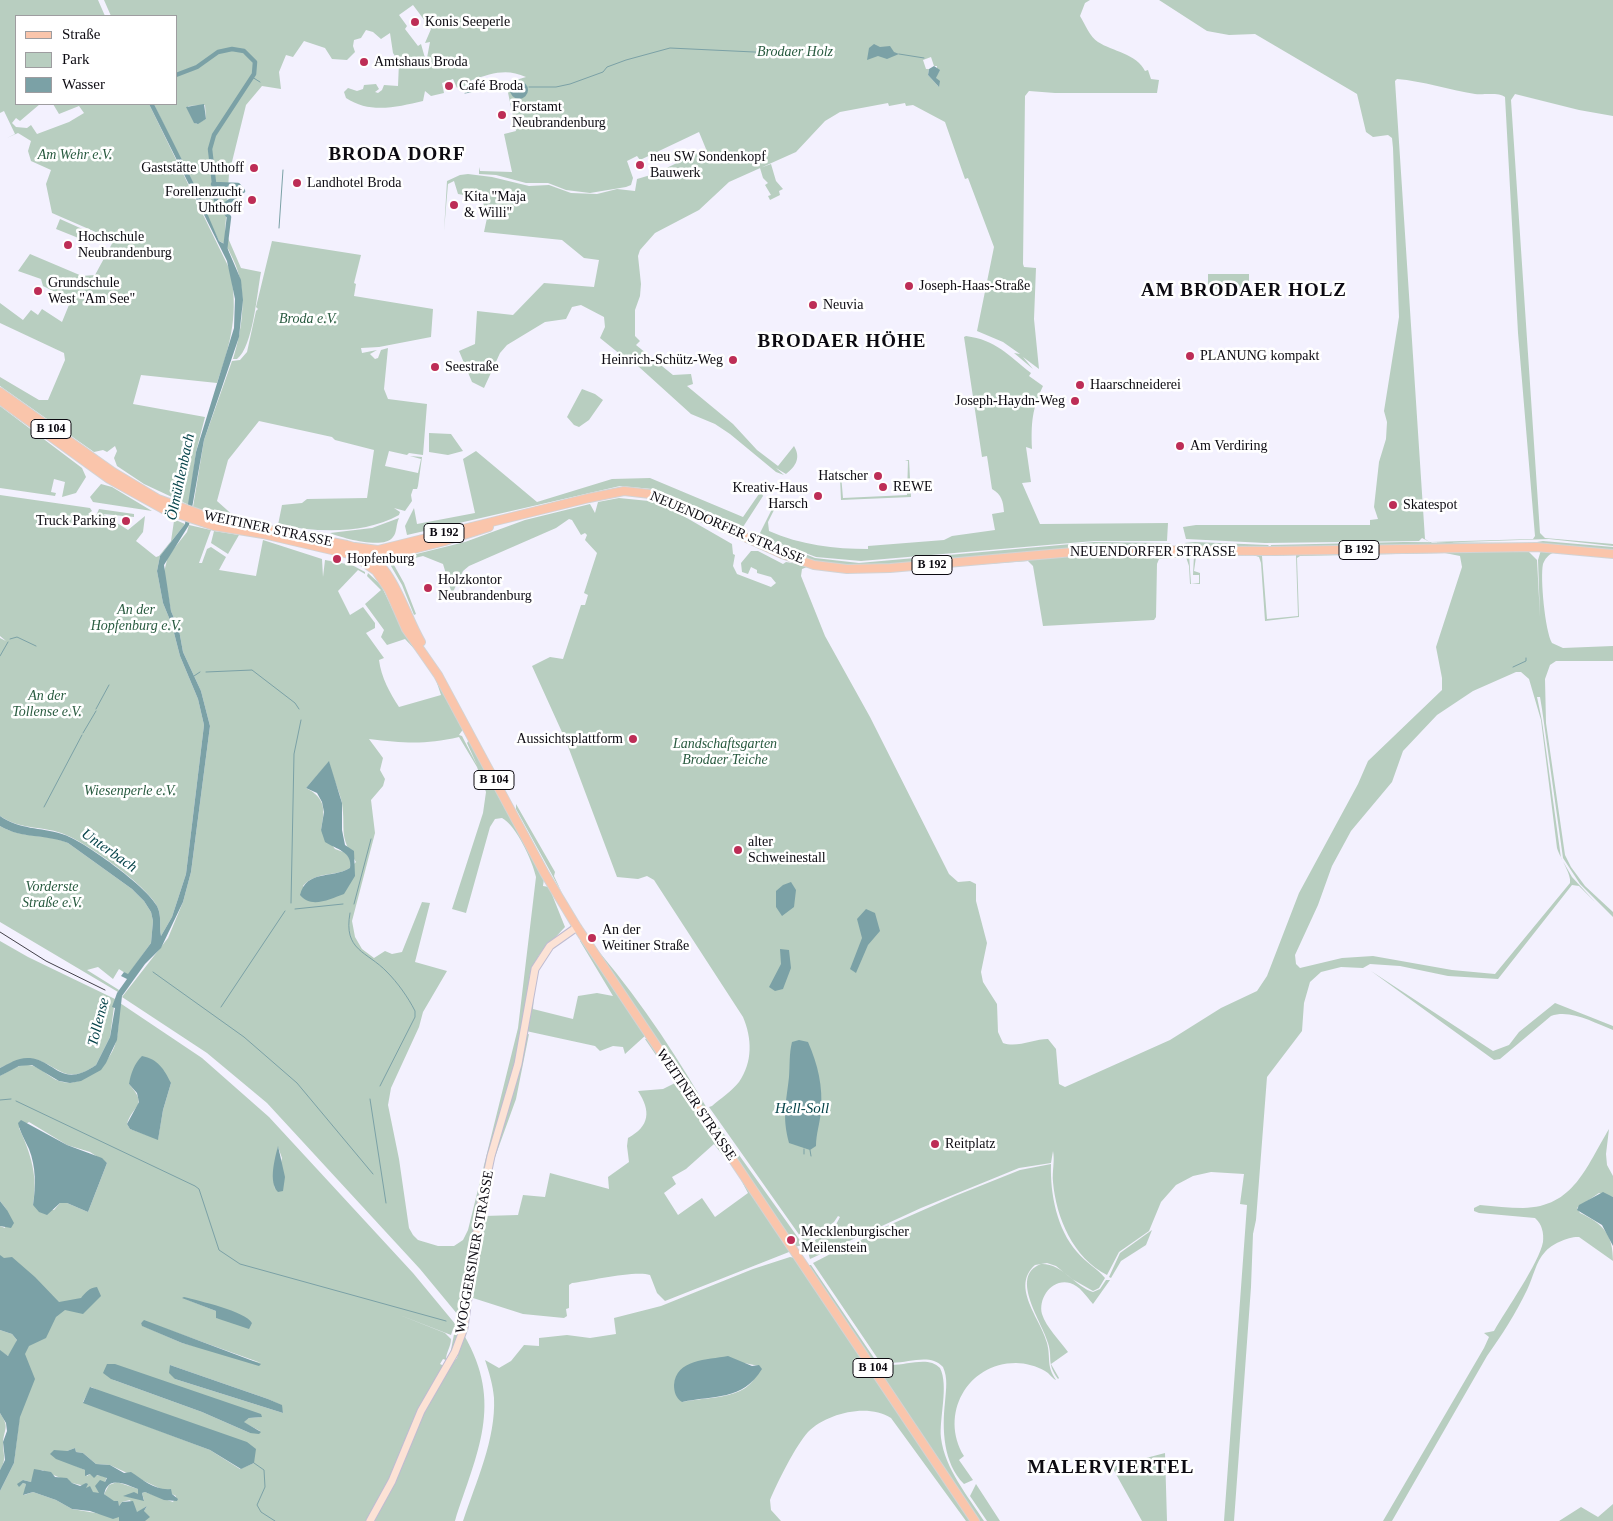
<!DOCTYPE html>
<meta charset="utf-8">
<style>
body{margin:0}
#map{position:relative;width:1613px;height:1521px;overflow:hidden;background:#f3f1fe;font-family:Georgia,serif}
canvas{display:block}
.legend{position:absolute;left:15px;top:15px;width:162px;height:90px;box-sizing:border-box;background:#fff;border:1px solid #9e9da0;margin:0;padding:6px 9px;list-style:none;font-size:15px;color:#0c0a11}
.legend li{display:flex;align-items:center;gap:10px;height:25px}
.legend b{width:25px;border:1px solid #9e9da0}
</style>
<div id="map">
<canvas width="1613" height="1521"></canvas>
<ul class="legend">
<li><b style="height:6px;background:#fac5ab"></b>Straße</li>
<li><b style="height:14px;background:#b8cec0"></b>Park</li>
<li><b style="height:14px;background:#7ba1a6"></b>Wasser</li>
</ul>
</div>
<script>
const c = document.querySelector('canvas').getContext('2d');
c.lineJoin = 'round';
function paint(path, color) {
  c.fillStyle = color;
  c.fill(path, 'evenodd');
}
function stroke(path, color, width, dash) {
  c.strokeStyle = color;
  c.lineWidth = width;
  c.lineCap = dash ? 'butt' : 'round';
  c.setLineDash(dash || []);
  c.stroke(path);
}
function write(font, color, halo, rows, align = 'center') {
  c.font = font + ' Georgia,serif';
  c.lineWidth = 5;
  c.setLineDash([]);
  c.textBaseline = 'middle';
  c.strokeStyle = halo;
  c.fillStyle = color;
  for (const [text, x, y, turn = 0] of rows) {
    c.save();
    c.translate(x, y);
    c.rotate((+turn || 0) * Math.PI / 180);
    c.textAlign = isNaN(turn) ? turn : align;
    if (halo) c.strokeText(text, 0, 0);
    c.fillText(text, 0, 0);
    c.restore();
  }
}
paint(new Path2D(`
 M0,0h98l7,16h-89v88h24l-20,17 -4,-3 -4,5 4,4 11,1 4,-3 6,9 32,-12 15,-9 -5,-7 -20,8 -6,-10h96l81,166c9,42 1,73 -13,113l-76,-8 -8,29 72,13 -9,35 -7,53 -45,-21 -27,-18 -3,-8 3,-7 -2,-5 -8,6 -4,-2 -9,2 -94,-66v-9l39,23h9l17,-40 -1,-7 -64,-30v-20l23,17 8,-10 7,5 4,-6 20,13 9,-22 -28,-14 -2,-7 -23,-8 12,-17 52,22 13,-1 19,-35 -62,-27 -6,-29 5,-14 -20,-9 -3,-10 3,-10 -13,-8 -11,5 8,-4 -11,-23 -4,2z
 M104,0h986l-5,3 -5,13c5,8 10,21 18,26 14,9 39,12 47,29l3,-1 3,9 8,1 -2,13h-102l-26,-2 -4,5 -2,168 1,3 12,1 -2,51 5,50 -16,-12 10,12 -19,-16 6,1 -17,-12 -26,-11 17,-84 -26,-69 -3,1 -20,-57 -32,-17 -7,1 -1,-3 -16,3 -1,-3 -48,9 -15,9 -29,31 -67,30 -30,28 -44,23 -15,17 -2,6 3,28 -1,12 -5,14v26l5,5 -4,4 37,30 18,-1 2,10 -6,2 46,38 24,26 21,16 16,-20c7,12 2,20 -8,28l-10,-6 8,7 -8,-3 -46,-38 -15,-10 -24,-10 -63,-57 -2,2 -26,-21 5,-11 -1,-10 -23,-12 -9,2 -6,12 -21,3 -38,23 -7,8 -16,35 -12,-6 -13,-31 16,-7 2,-33 36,4 31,-32 50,4 5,-27 -15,-2 -22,-18 -78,-8 3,-14 -5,-20 -24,-4 -4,-13 -6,3 -4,47 3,-50 13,-6 8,-1 24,3 37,9 20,-1 22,8 26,1 20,-5 18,2 2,-12 17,-5 52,-25 -7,-17 -59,28 -3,-4 -10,5 6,17 -2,7 -5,2 -36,6 -24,-3 -18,-7h-22l-30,-8 -17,-1v-7l1,4 32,1 -8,-38 12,-3 -10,-48 20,-6c-19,-9 -34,-4 -54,3v4l-11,3 1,-3 -5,4 -4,-9 -11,4 2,10 -13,3 -6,-5 -2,10c-26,6 -53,13 -77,-3l-2,-6 4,-4 9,3 6,-2 1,-4 12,-1 3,5 -4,3 3,1 4,-3 2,-5 14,1 1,-24 -6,-9 -3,-20 -9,6 -8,-7 -7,-2 -5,8 -7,2 -1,6 2,6 -8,8 -15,-1 -7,-11 -21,-7 -11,16 -7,-2 -7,17 2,17 -19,-3 -16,19 -17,69 -4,57 16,37 20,4c-4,21 -8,75 -24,87h-4c10,-32 15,-69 0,-100 -4,-8 -5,-14 -14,-18l-65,-137h22v-88h-65zM413,5l18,24 -6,14 5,-1 -3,16h-2l-4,-14 -3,2 -13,-17 2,-3 -8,-11zM931,57l3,9h3l-1,13 3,8 -11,-12 1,-6h-3l-3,-9zM205,105l1,14 -10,5 -8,-18z
 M1159,0h454v116l-34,-6 -64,-16 -4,6 29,433 5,5 68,6v2l-64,-7 -117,4 -10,-5 -3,3 -154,2 -79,-4 -3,-12 13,-2h174v-5l8,-1 -4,-12 5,-45 7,-23 1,-17 -3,-11 15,-94 -6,-169 -1,-10 -4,-3 -15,2 -7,-5 -9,-38 -5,-3 -97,-57 -26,1 -22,-4zM1397,79c26,2 52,11 78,15 8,1 24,-2 30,3l13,236 17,203 -2,3 -103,3 -5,-3 -30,-458z
 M771,164l5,17 7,8 -4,2 1,4 -10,5 -2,-4 3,-1 -6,-10 3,-2 -5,-5 -3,-10z
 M60,219l47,21 -1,3 -21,-10 -4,6 -25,-10z
 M272,241l89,14 -7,28 2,1 -2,12 79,13 -2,28 -52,10 -18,1 1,5 15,-3 -7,4 5,5 3,-1 3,-8 7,-2 -4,41 4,10 39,5 -4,51 -14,-2 -2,2 -18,-4 -4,15 33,7 3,-14 -11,-3 12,1 -4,29 -1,3h-4l-2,6 1,6 -7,10 -11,-3 6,4 -1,3c-37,20 -81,17 -121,10l4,-20 20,-2 5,-4 60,-1 7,-48 -39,-10 -3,-3 -73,-16 -31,39 -11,41 19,17 -27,-5 -16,-6 11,-67 28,-79 8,-1 7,-8 9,-41 2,-2 -2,-2z
 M1208,274h41v13l-23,4 -18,-3z
 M966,336c30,4 42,19 65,37l-2,3 14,10c-11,23 -12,37 -11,63l-6,-2 5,35 -9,1 18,41 128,-1 -1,18h-73l-233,20 -45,-4 -56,-21v-3l15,-30 2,1 -9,18 1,9c31,14 66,18 99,18v-3l76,-6 8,-4 43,-6 -3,-16 12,-2c-1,-11 -2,-17 -12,-23l-5,-33 -5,1 -18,-120z
 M582,389l13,5 8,6 -14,20 -10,7 -5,-2 -7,-8z
 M0,406l82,62 4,9 -10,16 -14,4 3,-15 -11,-3 -3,13 5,1 -1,3 -55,-8z
 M429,433l22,1 12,17 -15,4 -19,-3z
 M476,451l61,51 75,-23 38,-1 93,39 18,-26 2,5 -20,31 -91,-38 -32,-3 -213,49 -2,-9 9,-18 3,16 58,-11 -12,-54z
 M905,460h4l2,37 -70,3 -1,-22 -21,1 -1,-5 2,-1v3l21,-1 2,23 64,-3 1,-34z
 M101,484l11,3 40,24 -59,-9 -3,-5z
 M623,487l28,3 61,23 -2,2c-24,-8 -45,-21 -71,-26l-224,47z
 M0,495l90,13 2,3 -4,3 8,2 3,-7 35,5v3l-31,-3 25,16 17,-14 -2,16 -7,9 20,16 3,-1 12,-15 3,-20 -3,-3 14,6 -25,32 -3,15 6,32 9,22 8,31 18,43 6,26 -18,149 -14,43 -11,19c-2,-11 1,-20 -4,-30 -11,-21 -69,-62 -91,-71 -22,-10 -44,-4 -66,-19v-178l6,3 -6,-5z
 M619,498l40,4 73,42 1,10 2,1 -2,11 4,8 34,13 5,-4 -5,-6 -14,-4v-3l-6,-3 -3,7 -6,-2 -1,-9 10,-12h7l25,13 3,-2 43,7 275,-16 6,2 3,-2 76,1 2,30 8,-1v-8h-6l1,-20 74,-1 1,2h-7l5,63 31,-3 -2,-61 -25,1 1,-2 262,-4 -5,2 8,8 3,57 -2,-57 3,-10 72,6 -60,-3c-5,2 -8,6 -10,11 -3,13 2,67 9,79l11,5 50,-2v15h-57l-6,4 -5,14 1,44 19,132 6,12 14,19 28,26v5l-33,-33 -17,-26 -21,-149 -2,-12h-3l5,24 19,137 11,19 23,25 -16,-16 -7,-1 -74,94 -50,-3 -48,-10 -30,-2 -7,4 -22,-1 -20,5 -11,10 -6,21 -2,28 -35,46 -11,143 -3,14 -2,53 -17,234h-10l23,-316 -7,-1 4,-30 -33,-2 -18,4 -17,9 -15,17 -12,29 -30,21 -12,23c-34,-17 -51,-58 -54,-93 -1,-11 2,-21 0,-31l-2,12 -32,5 -98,40 -111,51 -4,-14 27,-15 7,-13 -2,-1 -4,6 -29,21 -96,-136 3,-1c8,-7 20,-15 27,-24 14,-20 13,-44 4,-65l-89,-137 -7,-4 -9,3 -21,-2 -51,-136 -34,-75 18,-9 13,2 18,-54h4l3,-10 -4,-2 13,-40 -12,-13 2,-5 -2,-2 -4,2 -9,-15 -3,-1 -13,9 -87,38 -6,5 -11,23 -9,-30 -20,-8 -28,7 -1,2 10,18 12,31 -2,1 -12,-30 -11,-19 5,-7 69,-17 60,-22 65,-16 5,9 3,-11zM1445,553l15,3 2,11 -26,80 6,31v12l-74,71 -10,23 -59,109 -32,83 -10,15 -36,17 -51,32 -105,47 -6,-3 -3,-35 -8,-10c-14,0 -31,9 -45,4l-5,-11 -1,-28 -14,-22 -2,-10 6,-29 -11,-42v-17l-6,-3 -12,1 -9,-8 -79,-157 -45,-81 -24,-60 1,-7 5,-2 57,6 164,-12 5,5 10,60 111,-6 2,-3 1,-53 2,-5 27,-2 3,9 1,18h10v-11l-6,-2 2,-14 57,-2 6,2 2,6 4,58 34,-4 -2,-59 3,-2zM1516,672h5l8,7 12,41 16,128c3,10 15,27 13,35l-75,91 -43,-4 -79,-14 -31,2 -42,10 -4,-4 -1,-9 23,-50 14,-39 19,-35 41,-49 11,-31 34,-36 36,-24z
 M399,518c-3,6 -2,15 -6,19 -9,13 -51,1 -63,-4l42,-5z
 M189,525l22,5 -12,33h3l5,-14 4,-2 15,10 -7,13 37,6 7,-36 59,19 1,18 2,-17 27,5 13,7v2l-7,-4 -20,21 12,24 13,-8 12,16v5l-9,5 18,25 -5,2c2,17 11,33 20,47l42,-12 -6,-18 29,51 -5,7 3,1 15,29 -10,-22 2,-3 75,139 -1,7 6,1 16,40 -26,28 -9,19 -14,89 -27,92 -22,131h-2l-1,10 3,1 -4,24 -43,-52 -153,-166 -60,-50 -85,-56 46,-59 15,-36 8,-30 19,-146 -9,-35 -18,-39 -4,-22 -8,-19 -7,-39 4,-16 19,-24zM459,737l18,30 9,25 -3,21 -31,96 14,4 24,-86 5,-8 7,-1c14,7 31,44 34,59l-18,151 -50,202 -5,10 -9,6h-16l-20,-6 -5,-5 -4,-7 -10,-69 -11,-54 3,-17 28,-61 4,-15 24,-41 -32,-9 15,-59 -8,-1 -20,50 -10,2 -7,-3 -11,7 -12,-9 -7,-12 -3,-16 23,-88 -4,-33 12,-14 2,-7 -5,-9 3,-12 -14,-19c35,4 55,6 90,-2zM329,762c3,14 10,28 13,41 4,29 -4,31 14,59l-42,40 -11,-16c13,-15 32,-9 47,-18l1,-7 -5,-8 -11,-4 -14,-19c4,-20 5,-32 -15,-42z
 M214,531l25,4 -11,19 -17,-11z
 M762,540h8l45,18 44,5 235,-21 77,1 -9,4 -304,20 -51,-7z
 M1543,541l70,6v5l-76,-8v-2z
 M1195,542l73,3 1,1 -1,2c-17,0 -72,3 -84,-5z
 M1404,542l130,1 -264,5 1,-3z
 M368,573l13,12 22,46 19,26 -17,-18 -18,6 -6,-8 3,-7 -19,-26 16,-14 -14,-14z
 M516,804l39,68 -1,4 8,17 -46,-84z
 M0,826c22,13 46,7 68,17l64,46 12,12 7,11 2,9 -2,22 -23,32 -9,-6 -6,10 -15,-12 -11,3 32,20 -1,2 -118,-70z
 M582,940l64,95 -21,19 -2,-7 -10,-1 -13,5 -5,-5 -69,-15 7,-37 1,-1 -1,16 40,10 5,-23 19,-3 16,3 -33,-55z
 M0,941l28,16 87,42 -5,38 -14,28c-29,20 -34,4 -58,-5 -14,-4 -26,2 -38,8z
 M600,953c43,51 81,109 113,166l-3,2 -104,-155z
 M1371,971l122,80 16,-6 10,-13 36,-29 58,23v4c-19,-7 -42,-21 -62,-14l-51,43 -6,1z
 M120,1003l82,55 67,59 144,156 48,58 -11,24 5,-26h-2l-2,6 -54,-21 48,19 6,6c0,8 -5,13 -5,21l-3,-1 -3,5 4,2 -33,60 -22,54 -22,41h-222l-1,-10 3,-5 -10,7 -7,-13 -8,2 -3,4 -15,-12 5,-9 8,-3 21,7v5l-13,2 19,4 -2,-7 3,-1 28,10 3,-6 -66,-31 -14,-1 -13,-11 -7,-1 -1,-4 -8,3 2,12 16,7 2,6 3,-2 17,3 -7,16 -3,1 -11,-5 -1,-3 -13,-3 -30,-13 -8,6 -3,6 -8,-2 -2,5 2,-2 3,1 -2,11 9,-3 23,8 16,9 47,8v4h-119v-30l14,-28 12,-99 -26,-106v-32l5,2 2,-18 -7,-9v-125c8,-5 19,-12 28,-11 11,0 20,12 31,16 13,4 22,0 32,-7 30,-21 26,-38 29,-71zM171,1083l-8,27 -5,29 -28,-10 -3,-5c6,-20 22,-17 2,-40zM29,1122l38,23 23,7 17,11 -19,49 -21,-9h-7l-6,7 -21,-5c5,-29 -2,-51 -14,-77zM278,1147l4,11 -7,31 -2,-13zM183,1298l69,25 -36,-5v-7zM144,1321l117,42 -79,-20 -39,-17 -2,-3zM170,1365l98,34 13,6 2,8 -108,-34zM111,1379l150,38 -12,1 -6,4 17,9 -10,2 -48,-21zM91,1387l163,76 -14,6 -30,-19 -127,-48z
 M529,1034l-13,65 -26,72 36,-136z
 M645,1039h4l76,116 -1,2 -10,-13 -28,25 -14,8 4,7 -12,9 14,22 24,-17 13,19 33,-24 -7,-13 48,69v3l-124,49 -8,-8 -7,-18c-14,-5 -61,6 -78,8l-3,2v23l-3,1 1,7 -3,2 -41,-4 -50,-16 9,-89 8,-31 -6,38 34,-1 5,-20 22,2 5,-24 59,16 -1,-12 21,-15 -2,-16 1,-8c22,-12 23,-27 10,-47l25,-2 12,-6z
 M714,1120l85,119 3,6 -7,2 -84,-125z
 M1609,1129l-3,25 1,11 6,11v21l-14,-4 -22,15 3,5c24,11 33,22 33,48l-34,-24c-9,-1 -28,7 -34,15 -9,9 -12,26 -18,38 -11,23 -25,45 -40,66l-95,165h-9l101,-173 5,-11 -5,-4 10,-2c12,-21 45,-68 49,-89 1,-9 -1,-18 -8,-24l-56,-5 -5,-2v-3l6,-3c14,1 29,3 43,3 51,-1 63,-41 86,-79z
 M1051,1164c-1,30 6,65 26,88 8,10 21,17 28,26l-6,10 -6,3 -21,-12 -16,-13 -9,-3 -12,2c-25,22 6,54 12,78 4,16 -1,22 9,37 -3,-1 -7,-7 -11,-9 -8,-5 -20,-8 -29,-8 -49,0 -77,52 -52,93l-5,4 14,20 -9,4c-21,-21 -22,-55 -19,-82 1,-13 3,-24 -2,-35 -17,-18 -46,4 -65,-8l-65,-96 27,-14 16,-6 22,-13 77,-34 65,-26z
 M1152,1230l-6,15 -25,16 -10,17 -2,-1 11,-24z
 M790,1257l5,1 177,263h-6l-75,-103c-23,-15 -64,-5 -83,14 -12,13 -31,51 -38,68l1,10 10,11h-318c13,-39 33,-82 31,-123 -1,-13 -5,-26 -9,-38l14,8 12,-7 13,-16 15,1v-8l28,-3 23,3 26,-4 -2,-16 47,-12 92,-37zM744,1363l15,3c-6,35 -49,30 -77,36z
 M1041,1264c21,-1 33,22 52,28l7,-3 6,-9h4l-17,24c-7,-8 -13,-18 -23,-21 -18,-5 -32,15 -28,31 4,13 18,27 26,38l-17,12 8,14 -1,1c-12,-17 -5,-20 -10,-36 -5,-20 -40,-67 -7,-79z
 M808,1265h3l65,96c18,12 49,-9 64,7 9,18 -1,50 1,70 4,31 27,58 43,83h-6z
 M0,1330l12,4 5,6 -3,9 -6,7 -8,-5z
 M464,1335c40,69 13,117 -9,186h-82l41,-93 37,-63 6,-7z
 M0,1413c10,15 4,15 3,30 0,12 4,16 -3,27z
 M1165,1453l2,68h-25l-30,-54z
 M976,1484l24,37h-13l-17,-25z
 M1613,1504v17h-54l22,-14 17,10z`), '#b8cec0');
paint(new Path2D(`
 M874,44l6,3 10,-1 4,6 5,2 -12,5 -9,-3 -11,4 2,-12z
 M934,66l6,4 -4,8 4,3 -1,6 -11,-12 1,-6z
 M510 90a9 9 0 1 1 18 0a9 9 0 1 1-18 0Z
 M149,104h5l44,88 21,49 7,4 15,35 2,20 -4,37 -35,103 -15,85 -25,40 7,46 8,19 4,22 18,39 9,35 -19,146 -8,30 -22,46 -16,16 -23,32 -5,44 -11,23 -5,7 -20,11 -11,2 -11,-2 -27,-16 -13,1 -19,10v-8c10,-5 18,-11 30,-10 26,3 31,31 66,7l14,-28 5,-29 -3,-1 5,-14 10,-14 -6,-3 3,-4 4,2 23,-31 2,-22 -2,-9 -7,-11 -12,-12 -64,-46c-22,-9 -46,-4 -68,-17v-10c20,14 40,11 62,18 21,6 85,53 95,72 5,10 2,19 4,30l11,-19 14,-43 18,-149 -6,-26 -18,-43 -8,-31 -9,-22 -6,-32 3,-15 25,-32 11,-72 38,-124 1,-29 -8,-38z
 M204,104l2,15 -8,5 -4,-1 -8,-16z
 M329,761l13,42v27l3,15 9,6 1,25 -11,18c-14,5 -33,15 -44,1 7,-26 32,-16 50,-27 3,-16 -14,-19 -25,-26l-4,-12 3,-18 -2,-10 -5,-9 -11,-5z
 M791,882l5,8 -2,17 -12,9 -6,-9v-16l7,-6z
 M866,909l9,4 5,18 -12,14 -12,28 -6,-4 12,-31 -5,-19z
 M780,949l9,1 2,18 -8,21 -8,2 -6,-4 12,-23z
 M799,1040l9,2c10,23 15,44 13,69 -1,12 -5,23 -5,35l-6,4 -21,-7c-7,-27 -3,-39 0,-66 1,-12 0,-23 3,-35z
 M142,1056c16,3 22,13 29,27l-8,27 -5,30 -28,-11 -3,-5 12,-22 -2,-9 -8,-9c2,-11 5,-20 13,-28z
 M21,1120l46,25 35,13 5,5 -19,49 -21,-9h-7l-13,12 -8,-3 -6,-7c3,-19 3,-38 -4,-56 -4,-9 -9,-17 -11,-26z
 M278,1146l7,31 -2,14 -5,1c-10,-10 -3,-34 0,-46z
 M1603,1192l10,5v49l-11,-21 -25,-15 2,-5z
 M0,1201l7,9 7,13 -3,5 -11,-2z
 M0,1255l4,3 8,-1 23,20 24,25 22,-4c5,-6 8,-10 16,-11l4,9 -18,18 -18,-4 -9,7 -10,21 -17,8 -4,8 10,25 -15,38 -6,46 -14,28v-21l5,-10 -2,-18 4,-11 -1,-8 -6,-10v-63l8,6 9,-16 -5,-6 -12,-4z
 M184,1297c15,4 61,14 68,26l-3,6 -33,-11v-7l-34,-13z
 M144,1320l117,44 -2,2 -77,-23 -40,-17 -1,-3z
 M728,1356l24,10 7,-1 3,4c-19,32 -49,26 -80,33 -6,-4 -8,-10 -8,-17 2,-26 33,-25 54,-29z
 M107,1364h8l146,50 1,3 -13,1 -5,4 17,10 -2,2 -9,-1 -48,-21 -91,-33 -8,-6z
 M170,1365l98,34 14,6 1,8 -108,-34 -6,-6z
 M90,1387l157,55 9,7 -2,14 -13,6 -31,-19 -127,-47z
 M75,1448l1,4 7,1 13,11 14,1 14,8 7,-1c12,8 25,19 40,17l1,5 6,5 -1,2 -13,-1 -19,-8 -3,1 2,8 -21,-5 11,-4 4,2v-5c-8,-3 -25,-12 -31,-2 -2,2 -2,5 -3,7l10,7h4l1,5 3,-4 11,-1 4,11 10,-6 -3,5 6,6 -5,4h-26v-4l-6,2 -23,-8 -18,-2 -16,-9 -23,-8 -10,3 3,-11 -3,-1 -4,4 -2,-3 6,-4 8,2 3,-13 17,3 4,5 12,1 5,5 8,3 6,-3 2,1 -2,4 4,-2 3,6 6,1 -4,-7 5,-6 5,2 2,-4 -10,-3 -3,3 -4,-4 -5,2v-6l-29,-11 -6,-5 4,-4 13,1z`), '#7ba1a6');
stroke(new Path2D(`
 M899,54l25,4
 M252,77l8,5
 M529,87h27l14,-3 33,-12 4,-5 19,-7 44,-12 105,5
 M489,89l12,-1
 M476,91l9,-1
 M465,93l6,-1
 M279,228l4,-58
 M10,639l7,-2 19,9
 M0,656l8,-14
 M1513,667l13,-6v-3
 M206,672l46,-2 43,33 4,6
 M194,676l6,-4
 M96,709l13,-24
 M83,733l13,-22
 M44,807l38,-72
 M291,903l3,-149 7,-34
 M354,904l17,-65
 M295,909l48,-5
 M350,913c-7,38 17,38 37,59 10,10 21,25 28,39v6l-35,69
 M153,972l91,65 53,46 76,91
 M221,1007l64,-96
 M370,1099l16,104
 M0,1100l11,-1
 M16,1101l179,85 4,3 20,61 21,14 206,57
 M810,1150l1,6
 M804,1154v-5
 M254,1463l10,7 1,17 -8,18 4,7 14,9`), '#7ba1a6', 1);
stroke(new Path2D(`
 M176,75l21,-8 21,-15 14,-3 12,2 11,11 -1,12 -40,61 -4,14 6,51 13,17 -4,33
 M213,184l25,1 5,6 -21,16`), '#7ba1a6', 4.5);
const secondary = new Path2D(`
 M370,1521l22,-40 29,-70 34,-59 9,-24 16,-120 11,-52 27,-92 17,-95 15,-23 27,-19`);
const primary = new Path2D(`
 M0,392l113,80 45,27 59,21 130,25c46,11 54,63 74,97
 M0,400l109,79 54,30 51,17 49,8 90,21 23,16 13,19 17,39 32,46 107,199 32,53 398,594
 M355,547l23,3 211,-52 35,-7 26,3 132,60 32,11 33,4 43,-1 206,-18 174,1 266,-4 77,7
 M370,557l16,-1 59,-15 44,-14`);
stroke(secondary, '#bfbcd1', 9);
stroke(primary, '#d3d3d4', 10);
stroke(secondary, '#fce2d5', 7);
stroke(primary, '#fac5ab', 8);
stroke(new Path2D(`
 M0,932l46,29 59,29`), '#424049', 1);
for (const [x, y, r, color] of [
 [415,22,5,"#bd2d56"],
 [364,62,5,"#bd2d56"],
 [449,86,5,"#bd2d56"],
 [502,115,5,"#bd2d56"],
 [640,165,5,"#bd2d56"],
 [254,168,5,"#bd2d56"],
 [297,183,5,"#bd2d56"],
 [252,200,5,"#bd2d56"],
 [454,205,5,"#bd2d56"],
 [68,245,5,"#bd2d56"],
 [909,286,5,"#bd2d56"],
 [38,291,5,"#bd2d56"],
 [813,305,5,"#bd2d56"],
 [1190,356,5,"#bd2d56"],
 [733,360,5,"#bd2d56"],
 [435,367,5,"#bd2d56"],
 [1080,385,5,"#bd2d56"],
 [1075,401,5,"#bd2d56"],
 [1180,446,5,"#bd2d56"],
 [878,476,5,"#bd2d56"],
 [883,487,5,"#bd2d56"],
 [818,496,5,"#bd2d56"],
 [1393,505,5,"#bd2d56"],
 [126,521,5,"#bd2d56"],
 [337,559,5,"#bd2d56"],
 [428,588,5,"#bd2d56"],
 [633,739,5,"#bd2d56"],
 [738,850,5,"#bd2d56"],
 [592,938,5,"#bd2d56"],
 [935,1144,5,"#bd2d56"],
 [791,1240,5,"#bd2d56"]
]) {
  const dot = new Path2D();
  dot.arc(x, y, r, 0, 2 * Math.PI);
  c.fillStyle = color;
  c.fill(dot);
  stroke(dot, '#fff', 2);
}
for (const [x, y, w] of [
 [51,429,40],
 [444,533,40],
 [1359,550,40],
 [932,565,40],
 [494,780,40],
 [873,1368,40]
]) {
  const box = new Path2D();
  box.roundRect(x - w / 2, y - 9.5, w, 19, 4);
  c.fillStyle = '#fff';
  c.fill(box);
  stroke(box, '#0c0a11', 1);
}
write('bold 12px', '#0c0a11', null, [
 ["B 104",51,429],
 ["B 192",444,533],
 ["B 192",1359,550],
 ["B 192",932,565],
 ["B 104",494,780],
 ["B 104",873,1368]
]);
write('14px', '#0c0a11', '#fff', [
 ["Konis Seeperle",425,22],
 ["Amtshaus Broda",374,62],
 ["Café Broda",459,86],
 ["Forstamt",512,107],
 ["Neubrandenburg",512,123],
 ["neu SW Sondenkopf",650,157],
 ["Bauwerk",650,173],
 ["Gaststätte Uhthoff",244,168,"right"],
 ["Landhotel Broda",307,183],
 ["Forellenzucht",242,192,"right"],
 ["Uhthoff",242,208,"right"],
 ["Kita \"Maja",464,197],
 ["& Willi\"",464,213],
 ["Hochschule",78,237],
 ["Neubrandenburg",78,253],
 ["Grundschule",48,283],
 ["West \"Am See\"",48,299],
 ["Joseph-Haas-Straße",919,286],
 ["Neuvia",823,305],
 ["PLANUNG kompakt",1200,356],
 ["Heinrich-Schütz-Weg",723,360,"right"],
 ["Seestraße",445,367],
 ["Haarschneiderei",1090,385],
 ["Joseph-Haydn-Weg",1065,401,"right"],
 ["Am Verdiring",1190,446],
 ["Hatscher",868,476,"right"],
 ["REWE",893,487],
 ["Kreativ-Haus",808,488,"right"],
 ["Harsch",808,504,"right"],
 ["Skatespot",1403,505],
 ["Truck Parking",116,521,"right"],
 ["Hopfenburg",347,559],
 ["Holzkontor",438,580],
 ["Neubrandenburg",438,596],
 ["Aussichtsplattform",623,739,"right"],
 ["alter",748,842],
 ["Schweinestall",748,858],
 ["An der",602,930],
 ["Weitiner Straße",602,946],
 ["Reitplatz",945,1144],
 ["Mecklenburgischer",801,1232],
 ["Meilenstein",801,1248]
], 'left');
write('italic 14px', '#285a3f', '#fff', [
 ["Brodaer Holz",795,52],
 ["Am Wehr e.V.",75,155],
 ["Broda e.V.",308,319],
 ["An der",136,610],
 ["Hopfenburg e.V.",136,626],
 ["An der",47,696],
 ["Tollense e.V.",47,712],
 ["Landschaftsgarten",725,744],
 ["Brodaer Teiche",725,760],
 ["Wiesenperle e.V.",130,791],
 ["Vorderste",52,887],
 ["Straße e.V.",52,903]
]);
write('14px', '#0c0a11', '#fff', [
 ["NEUENDORFER STRASSE",727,528,23],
 ["WEITINER STRASSE",268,529,12],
 ["NEUENDORFER STRASSE",1153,552],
 ["WEITINER STRASSE",696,1105,56],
 ["WOGGERSINER STRASSE",475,1252,-80]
]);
write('italic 15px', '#07444b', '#fff', [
 ["Ölmühlenbach",181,477,-78],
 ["Unterbach",109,851,35],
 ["Tollense",99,1022,-76],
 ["Hell-Soll",802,1109]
]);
c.letterSpacing = '1px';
write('bold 19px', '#0c0a11', '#fff', [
 ["BRODA DORF",397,155],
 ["AM BRODAER HOLZ",1244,291],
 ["BRODAER HÖHE",842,342],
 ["MALERVIERTEL",1111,1468]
]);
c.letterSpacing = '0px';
</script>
